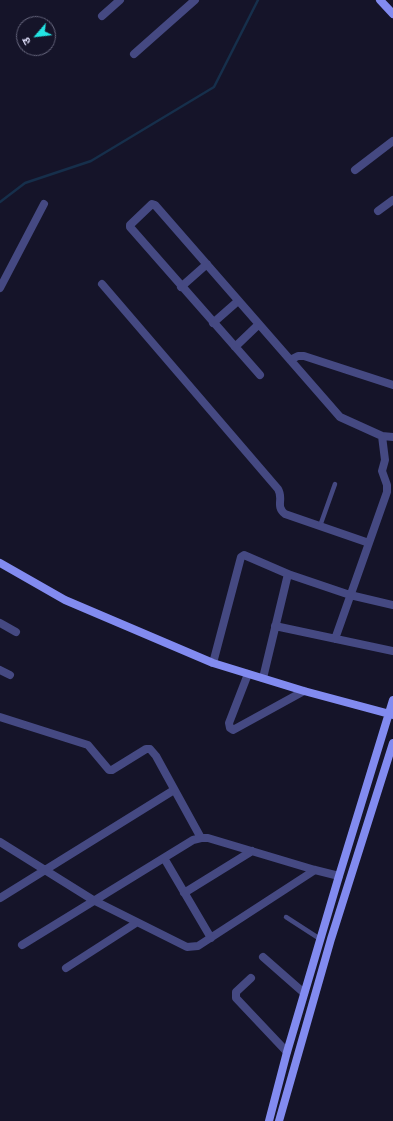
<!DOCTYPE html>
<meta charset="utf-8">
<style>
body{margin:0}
#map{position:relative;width:393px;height:1121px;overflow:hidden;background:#151429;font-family:Helvetica,"Noto Sans Devanagari",sans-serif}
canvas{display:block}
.north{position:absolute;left:16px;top:16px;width:40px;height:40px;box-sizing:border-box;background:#151429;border:1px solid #66667d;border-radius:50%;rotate:242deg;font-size:11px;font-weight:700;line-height:16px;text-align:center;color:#e0e0fb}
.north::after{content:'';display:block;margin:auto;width:14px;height:18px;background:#23e4e3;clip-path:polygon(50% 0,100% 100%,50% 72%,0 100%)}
</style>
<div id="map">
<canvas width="393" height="1121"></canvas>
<div class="north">उ</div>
</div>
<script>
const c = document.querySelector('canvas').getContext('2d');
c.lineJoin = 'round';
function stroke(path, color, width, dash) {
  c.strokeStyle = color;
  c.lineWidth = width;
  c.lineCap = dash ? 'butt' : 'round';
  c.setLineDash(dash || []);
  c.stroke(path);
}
stroke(new Path2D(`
 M0,202l25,-19 66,-22 123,-74 44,-87`), '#162f4b', 2.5);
stroke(new Path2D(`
 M320,526l15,-42
 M286,917l34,22`), '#454982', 4.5);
stroke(new Path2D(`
 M102,16l18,-16
 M134,54l61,-54
 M355,170l38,-29
 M378,211l15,-11
 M102,284l176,205c6,10 -3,17 7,25l84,29
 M181,287l26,-23
 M0,288l44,-84
 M213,323l25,-22
 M235,347l24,-23
 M290,360l8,-4h6l89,29
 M260,375l-130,-148v-2l22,-21 3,1 185,212 42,19 11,1
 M0,623l16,9
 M275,626l118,25
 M335,639l52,-147v-7l-5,-14 3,-11 -3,-24
 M213,663l28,-106 3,-2 44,19 62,21 43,10
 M0,670l10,5
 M248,674l-19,49 1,5 3,2 71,-39
 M263,678l25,-104
 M0,717l88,28 21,25h3l34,-21h4l6,7 45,82
 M0,842l93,58 94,47 11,-1 117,-76
 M164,858l47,80
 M184,893l68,-42
 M0,898l174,-108
 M22,945l171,-105 8,-2h7l107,32 24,6
 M263,957l41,36
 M66,968l70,-45
 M251,978l-15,14v6l51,54`), '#454982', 8);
stroke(new Path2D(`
 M380,0l13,14
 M0,563l65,37 148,63 91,28 89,24
 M269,1121l18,-69 52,-176 54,-176
 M279,1121l52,-182 62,-196`), '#828bf0', 8);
</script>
